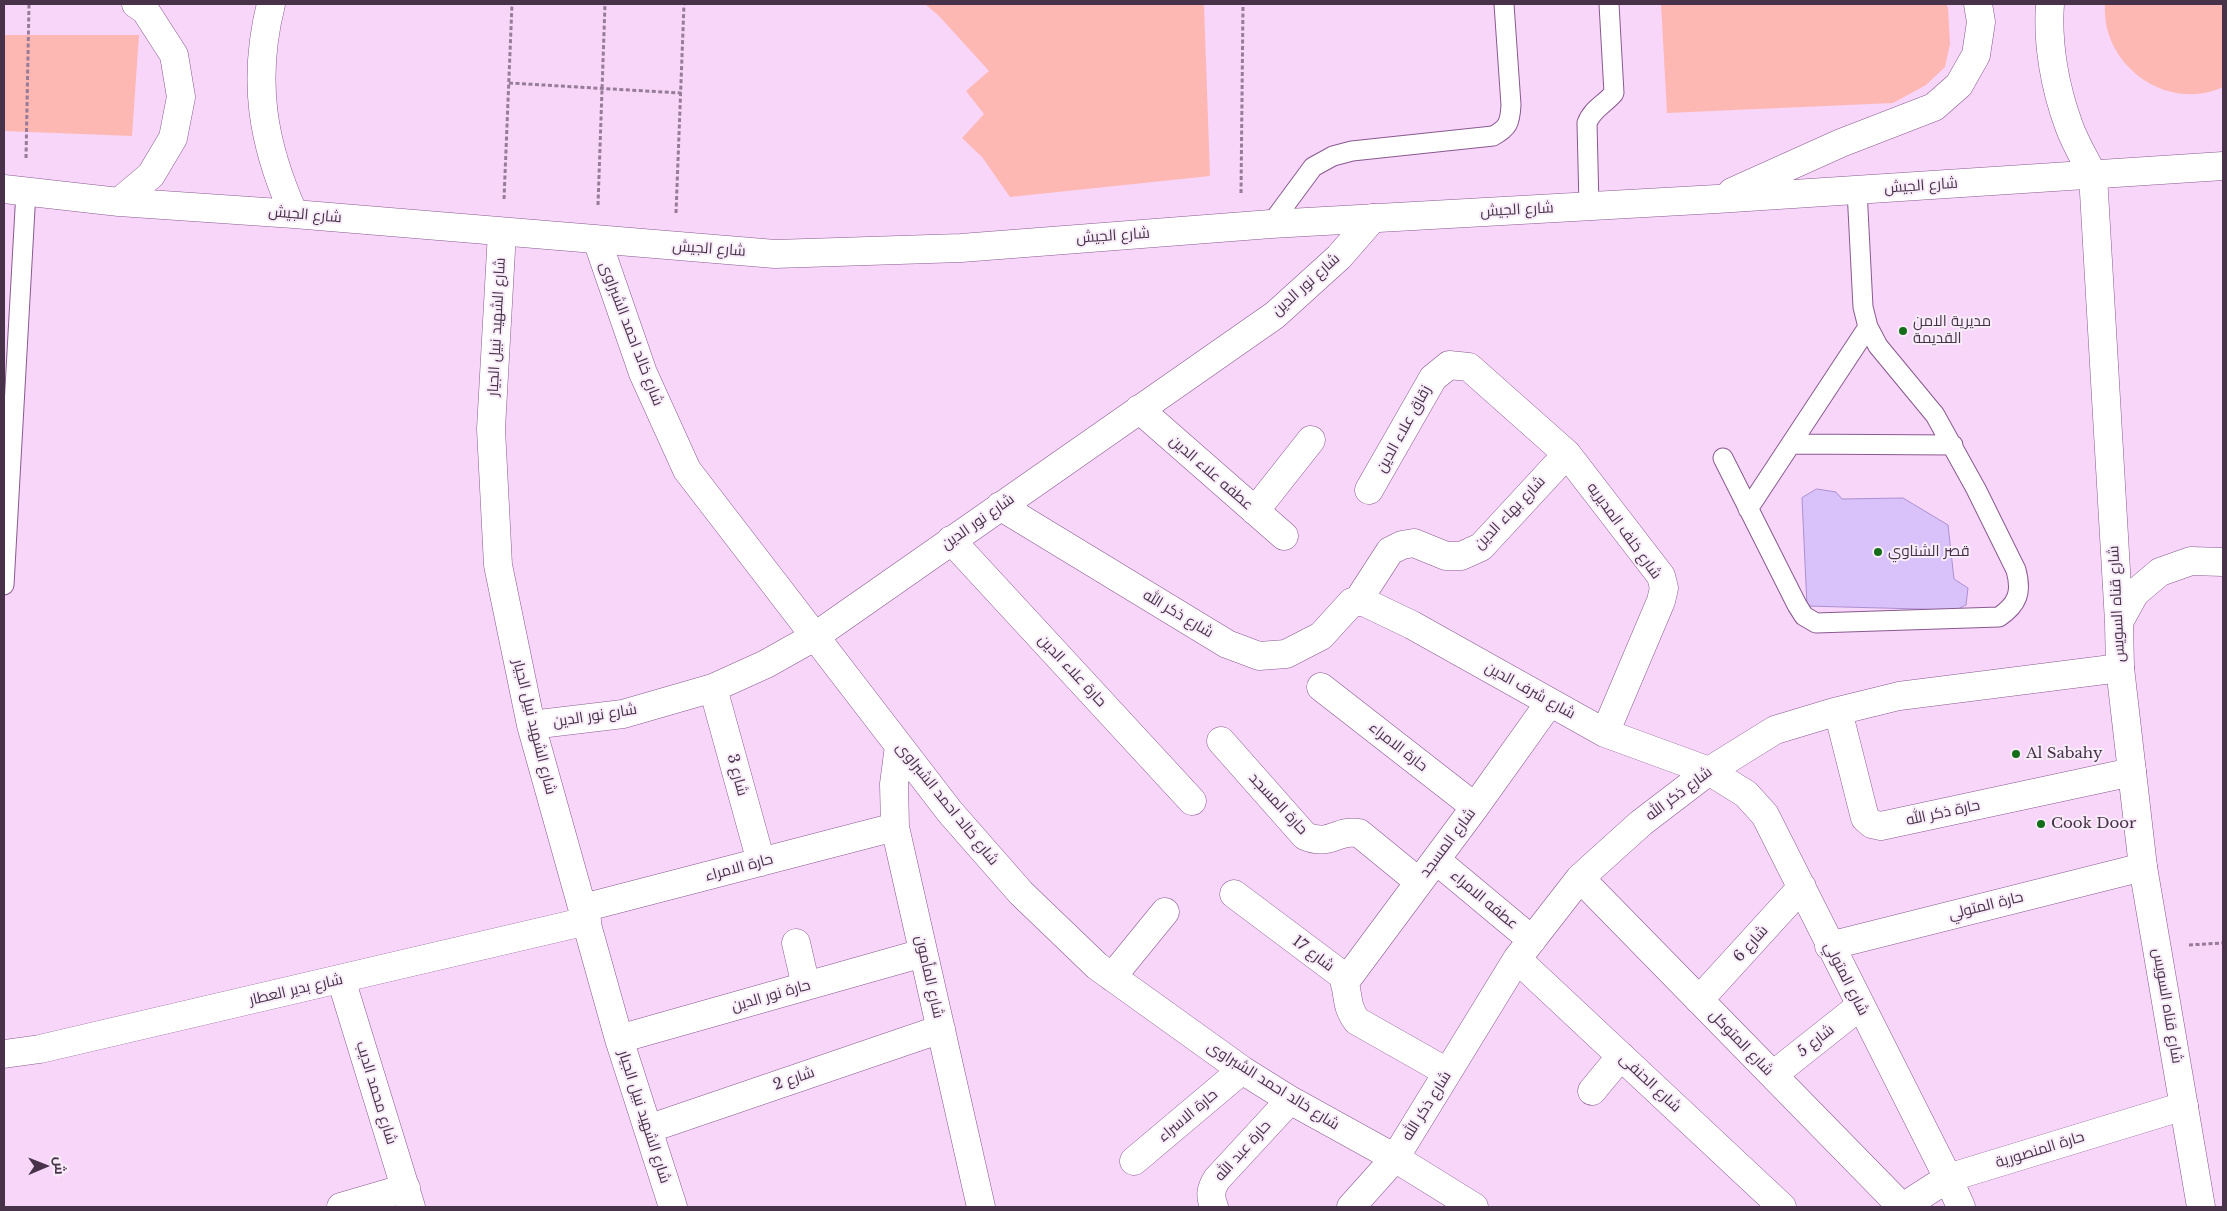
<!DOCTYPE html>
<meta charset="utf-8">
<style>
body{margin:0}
#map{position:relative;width:2227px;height:1211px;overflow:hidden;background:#f7d6fa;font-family:"Libre Baskerville",Cairo,serif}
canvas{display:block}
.frame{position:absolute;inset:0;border:5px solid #48324a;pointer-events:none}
.north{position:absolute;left:20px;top:1141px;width:50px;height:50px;-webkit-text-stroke:4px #f7ecf8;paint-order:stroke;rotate:89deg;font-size:14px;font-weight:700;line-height:20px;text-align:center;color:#48324a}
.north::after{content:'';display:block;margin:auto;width:18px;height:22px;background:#48324a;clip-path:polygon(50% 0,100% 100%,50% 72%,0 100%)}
</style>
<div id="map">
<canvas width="2227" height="1211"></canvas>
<div class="frame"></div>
<div class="north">ش</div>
</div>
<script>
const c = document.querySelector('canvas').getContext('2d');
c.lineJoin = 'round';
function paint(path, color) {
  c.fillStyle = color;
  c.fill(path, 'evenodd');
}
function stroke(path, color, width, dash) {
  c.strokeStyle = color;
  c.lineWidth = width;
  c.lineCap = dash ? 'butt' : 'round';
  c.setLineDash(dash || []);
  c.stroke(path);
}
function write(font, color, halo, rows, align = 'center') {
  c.font = font + ' "Libre Baskerville",Cairo,serif';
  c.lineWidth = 4;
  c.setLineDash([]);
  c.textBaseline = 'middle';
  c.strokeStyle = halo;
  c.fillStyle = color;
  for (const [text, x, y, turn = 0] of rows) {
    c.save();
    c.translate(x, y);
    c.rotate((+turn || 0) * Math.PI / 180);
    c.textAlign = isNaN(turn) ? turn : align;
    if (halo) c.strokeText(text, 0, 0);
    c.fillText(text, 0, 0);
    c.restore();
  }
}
paint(new Path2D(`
 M925,4h279l6,172 -200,21 -28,-40 -20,-19 22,-24 -18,-23 23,-20 -50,-55z
 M1661,4h285l2,4 2,36 -5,23 -19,18 -33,18 -226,10z
 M2105,4h118v83c-56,26 -122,-22 -118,-83z
 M4,35h135l-7,101 -128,-5z`), '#feb8b3');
const building = new Path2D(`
 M1817,489l19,3 6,7 61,-1 45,27 6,54 14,9 -2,17 -10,5 -149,-4 -5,-108z`);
paint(building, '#d9c2f9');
stroke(building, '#ab8fd1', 1);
const lane = new Path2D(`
 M1589,206l-2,-83c5,-14 18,-19 27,-30l-5,-89
 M1271,224l42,-57 20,-11 19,-5 141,-15c15,-8 17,-13 18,-31l-7,-101
 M1791,444l162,1
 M1723,458l74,147 7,11 12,7 183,-6c19,-13 23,-25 17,-47l-40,-81 -41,-74 -57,-69 -10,-19 -5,-20 -6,-117
 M1748,509l120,-182
 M4,585l22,-394`);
const street = new Path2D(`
 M502,232l-11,197 7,136 33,160 88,314 54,168
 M597,240l46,133 44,97 263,342 71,81 76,73 145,104 48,30 105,58 79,49
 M1139,409l145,127
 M1369,490l64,-112 16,-13 20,2 98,87 94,122 3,12 -3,13 -56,132
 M1000,506l227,138 32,12 27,-2 35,-18 31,-34h12l48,23 193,108 104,38 37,23 19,21 183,363 13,29
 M1255,511l56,-71
 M951,540l241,261
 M1357,602l33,-51 12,-6 12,-2 32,13h15l20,-9 86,-93
 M1321,687l154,120
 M713,688l48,174
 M1838,711l27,107 7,6 9,2 251,-54
 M531,725l92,-11 90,-26 53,-24 48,-27 461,-322 64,-58 34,-39
 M1221,741l84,95c25,11 32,-7 54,-3l60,49
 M899,746l-5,38 1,43 86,380
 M1436,860l96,80
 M1580,878l322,329
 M1234,894l108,81c8,18 2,29 15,46l90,51
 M583,908l312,-81
 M796,943l10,43
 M1829,946l314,-79
 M1517,959l265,248
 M1112,977l53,-65
 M341,979l70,228
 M1345,982l130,-175 75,-105
 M1699,1000l103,-113
 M619,1039l304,-86
 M4,1054l36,-5 547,-128
 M1773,1075l87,-69
 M1592,1091l29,-35
 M648,1129l293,-100
 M1134,1161l108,-91
 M341,1207l65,-19
 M1214,1207c-4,-11 -4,-17 3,-28l73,-79
 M1351,1207l44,-49 122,-199 63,-81 61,-55 68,-52 66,-41 63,-19 61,-15 221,-28
 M1903,1207l45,-29 236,-72`);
const secondary = new Path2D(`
 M2050,4c-3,40 5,84 19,122 6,17 16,33 24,49l26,447 1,46 23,199 58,340
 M2119,622l16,-29 25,-21 31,-11 32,1`);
const primary = new Path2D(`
 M271,4c-19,76 -9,139 23,210
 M4,189l115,13 175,12 481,40 186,-6 310,-24 446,-25 506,-33
 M1732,192l109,-49 93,-36 25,-22 17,-30 5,-33 -3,-18
 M119,202l32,-27 22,-37 8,-41 -7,-42 -29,-45 -9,-6`);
stroke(lane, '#89598f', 21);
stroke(street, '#89598f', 29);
stroke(secondary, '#89598f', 29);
stroke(primary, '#89598f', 29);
stroke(new Path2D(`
 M509,83l172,10
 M26,158l3,-154
 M1241,193l2,-189
 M504,199l8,-195
 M598,205l7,-201
 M676,213l8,-209
 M2189,945l34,-2`), '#977c9a', 3, [4, 2.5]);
stroke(lane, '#fff', 19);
stroke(street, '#fff', 28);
stroke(secondary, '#fff', 28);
stroke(primary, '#fff', 28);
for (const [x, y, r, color] of [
 [1903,331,5,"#146e19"],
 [1878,552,5,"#146e19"],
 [2016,754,5,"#146e19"],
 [2041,824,5,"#146e19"]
]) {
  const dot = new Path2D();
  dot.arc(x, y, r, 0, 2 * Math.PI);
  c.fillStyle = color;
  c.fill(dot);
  stroke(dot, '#f7ecf8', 2);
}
write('15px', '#48324a', '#f7ecf8', [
 ["شارع الجيش",1921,186,-4],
 ["شارع الجيش",1517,210,-3],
 ["شارع الجيش",305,215,5],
 ["شارع الجيش",1113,236,-4],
 ["شارع الجيش",709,249,4],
 ["شارع نور الدين",1306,285,-42],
 ["شارع الشهيد نبيل الجيار",497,327,-87],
 ["شارع خالد احمد الشبراوى",631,334,69],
 ["زقاق علاء الدين",1404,429,-61],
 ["عطفه علاء الدين",1211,473,41],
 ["شارع بهاء الدين",1510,513,-46],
 ["شارع نور الدين",978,522,-35],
 ["شارع خلف المديريه",1624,531,54],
 ["شارع قناه السويس",2117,604,-93],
 ["شارع ذكر الله",1178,614,31],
 ["حارة علاء الدين",1072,671,47],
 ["شارع شرف الدين",1530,691,29],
 ["شارع نور الدين",595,716,-9],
 ["شارع الشهيد نبيل الجيار",534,727,76],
 ["حارة الامراء",1398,747,38],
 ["شارع 3",737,775,75],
 ["شارع ذكر الله",1679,794,-37],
 ["شارع خالد احمد الشبراوى",947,804,51],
 ["حارة المسجد",1278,804,47],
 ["حارة ذكر الله",1943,813,-12],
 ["شارع المسجد",1448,843,-53],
 ["حارة الامراء",739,868,-15],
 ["عطفه الامراء",1484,900,40],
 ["حارة المتولي",1986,906,-14],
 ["شارع 6",1751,944,-48],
 ["شارع 17",1313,954,37],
 ["شارع المأمون",929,977,77],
 ["شارع المتولي",1846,979,63],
 ["شارع بدير العطار",296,990,-13],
 ["حارة نور الدين",771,996,-16],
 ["شارع قناه السويس",2167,1006,80],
 ["شارع 5",1816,1041,-38],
 ["شارع المتوكل",1741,1043,46],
 ["شارع 2",794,1079,-19],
 ["شارع الحنفى",1650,1083,43],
 ["شارع خالد احمد الشبراوى",1273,1086,32],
 ["شارع محمد الديب",376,1093,73],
 ["شارع ذكر الله",1427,1106,-58],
 ["حارة الاسراء",1188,1116,-40],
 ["شارع الشهيد نبيل الجيار",644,1117,72],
 ["حارة المنصورية",2040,1150,-17],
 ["حارة عبد الله",1243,1151,-48]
]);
write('15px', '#48324a', '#f7ecf8', [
 ["مديرية الامن",1913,322],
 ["القديمة",1913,339],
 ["قصر الشناوي",1888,552],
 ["Al Sabahy",2026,754],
 ["Cook Door",2051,824]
], 'left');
</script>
